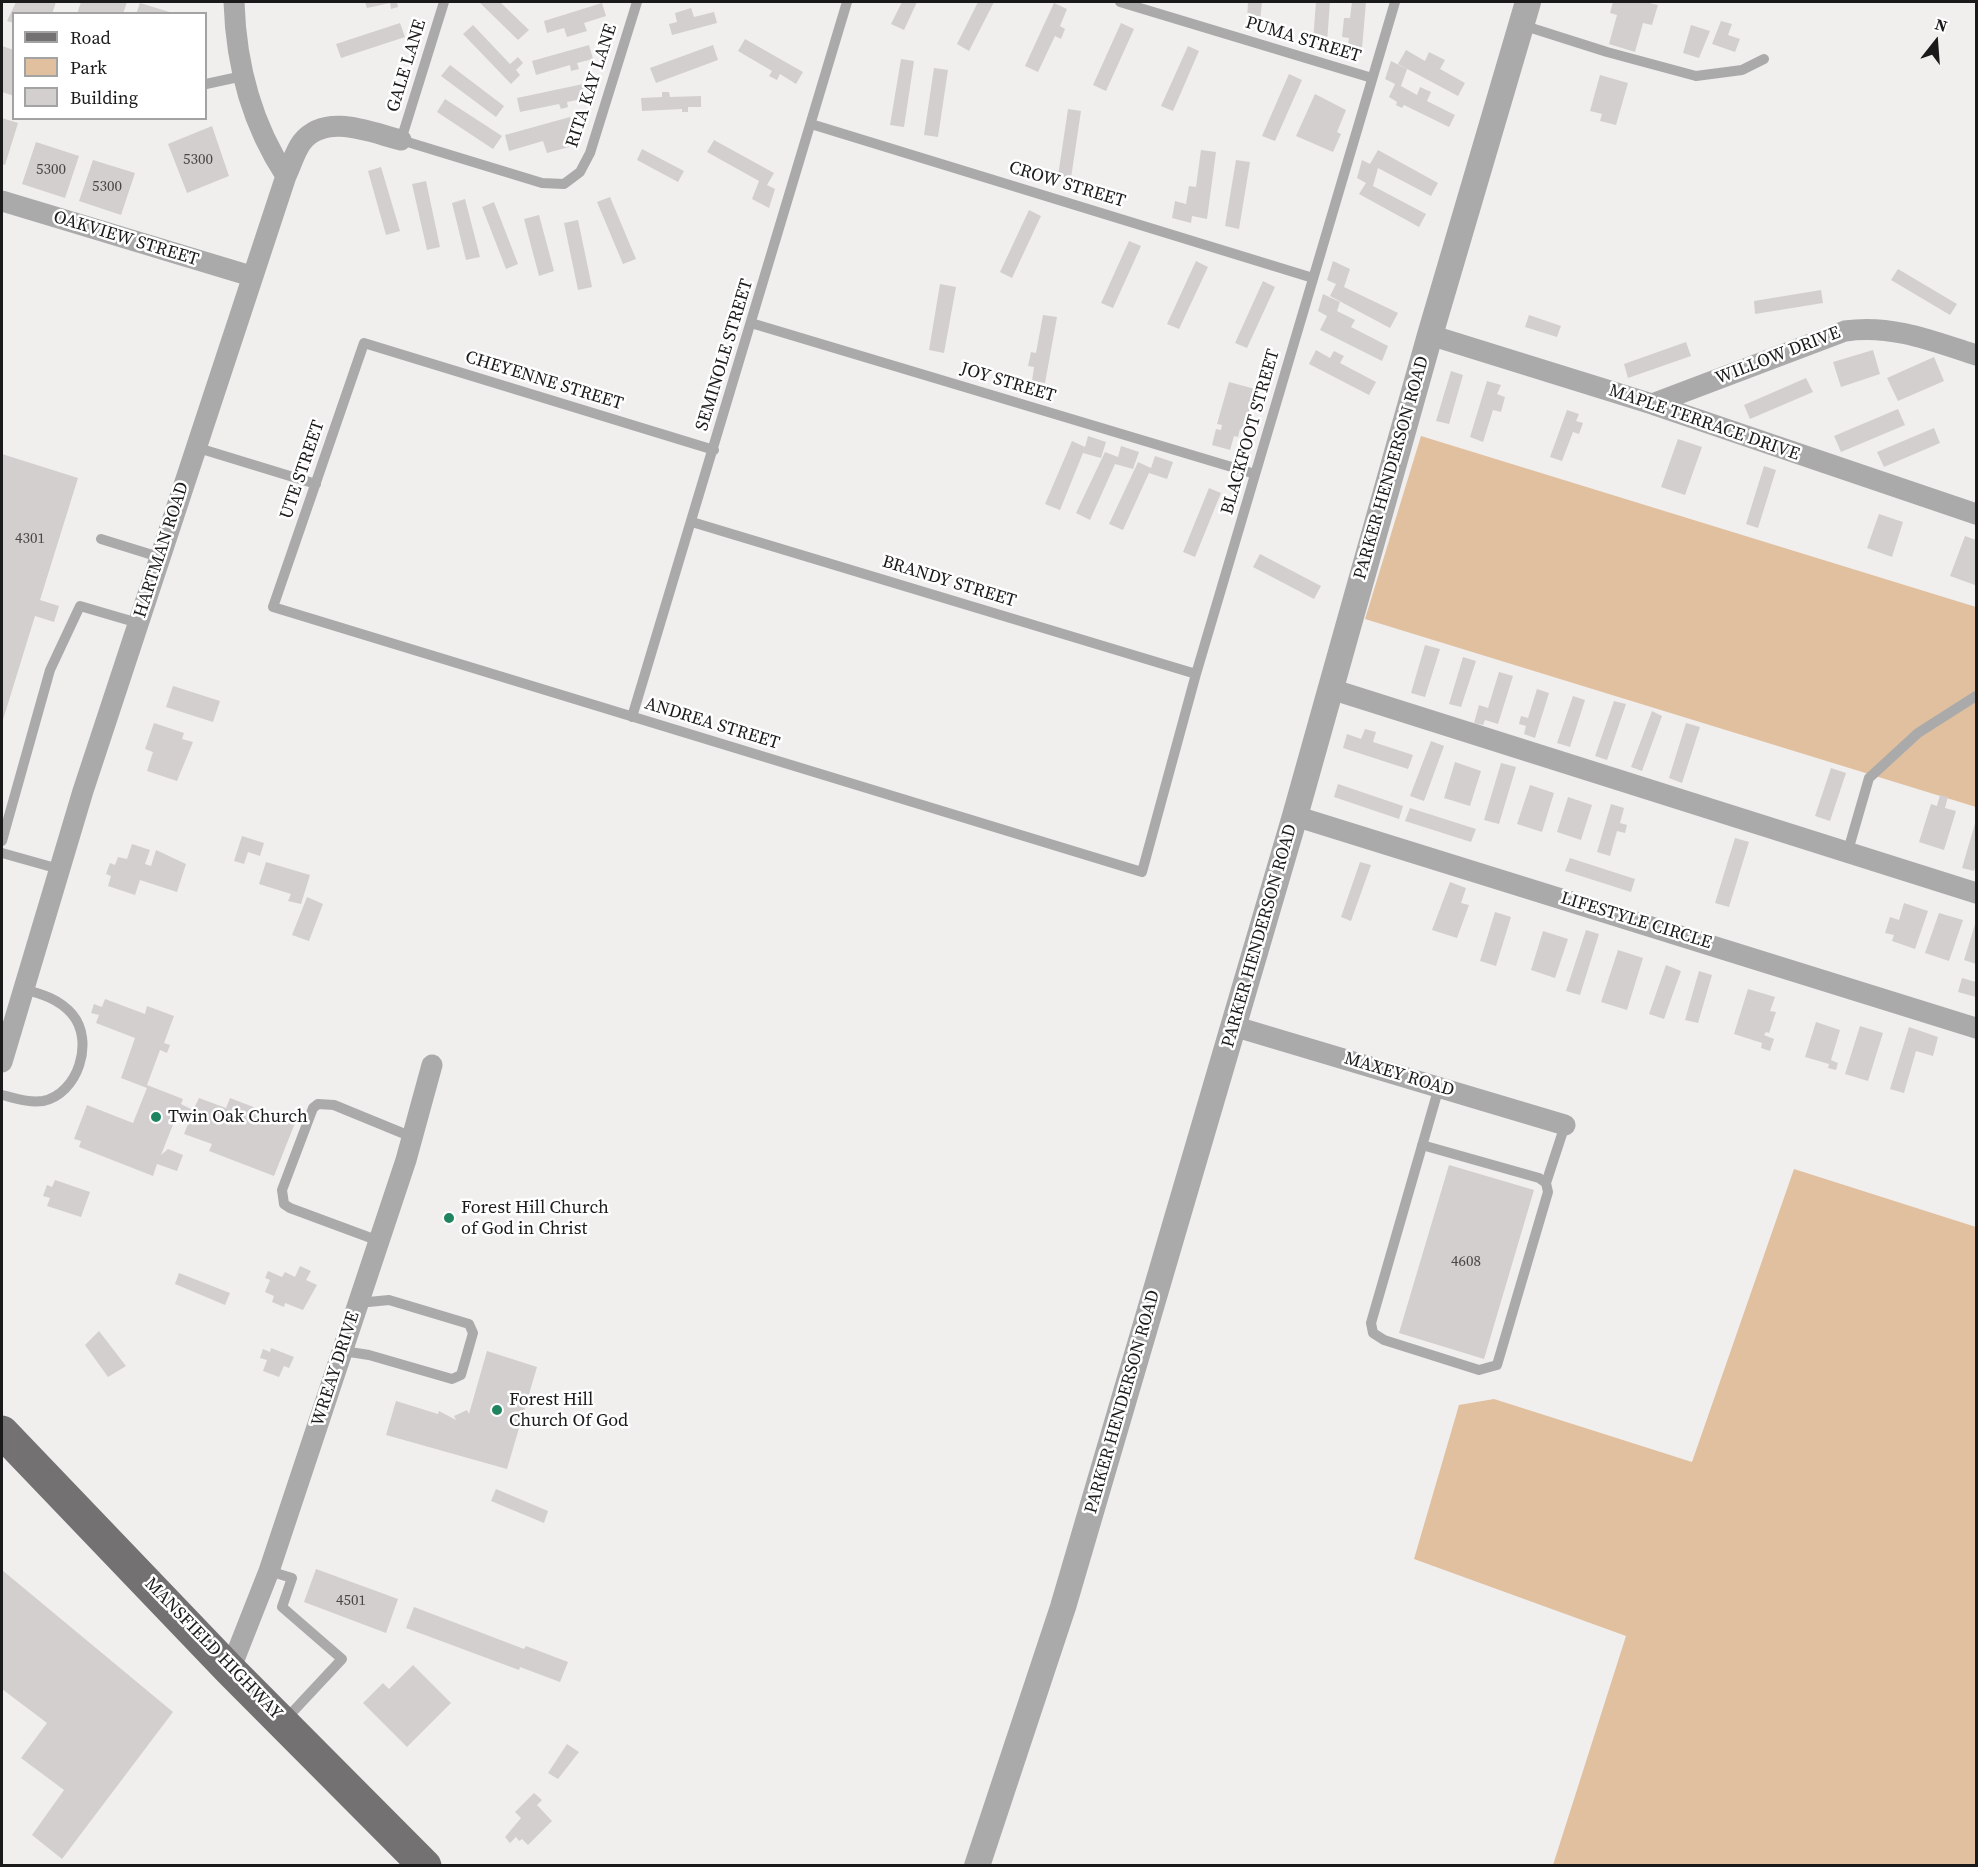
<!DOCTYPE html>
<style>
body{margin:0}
#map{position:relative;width:1978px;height:1867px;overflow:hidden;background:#f1eeee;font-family:"Source Serif 4",serif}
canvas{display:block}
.frame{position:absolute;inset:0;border:3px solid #1b1a1a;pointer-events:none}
.legend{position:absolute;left:12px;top:12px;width:195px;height:108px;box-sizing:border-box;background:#fff;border:2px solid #a4a3a3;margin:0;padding:8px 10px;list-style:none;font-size:18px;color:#1b1a1a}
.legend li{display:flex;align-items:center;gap:12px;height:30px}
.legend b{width:30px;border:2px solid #a4a3a3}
.north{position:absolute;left:1906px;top:12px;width:60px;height:60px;-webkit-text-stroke:4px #fff;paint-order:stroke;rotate:17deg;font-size:16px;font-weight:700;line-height:24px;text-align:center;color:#1b1a1a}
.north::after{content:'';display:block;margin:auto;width:21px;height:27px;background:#1b1a1a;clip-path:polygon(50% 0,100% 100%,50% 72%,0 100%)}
</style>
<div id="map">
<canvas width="1978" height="1867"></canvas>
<div class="frame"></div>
<ul class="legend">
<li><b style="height:8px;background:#737172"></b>Road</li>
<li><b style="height:16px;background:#e0c09e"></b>Park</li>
<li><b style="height:16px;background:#d3cfce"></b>Building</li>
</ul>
<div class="north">N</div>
</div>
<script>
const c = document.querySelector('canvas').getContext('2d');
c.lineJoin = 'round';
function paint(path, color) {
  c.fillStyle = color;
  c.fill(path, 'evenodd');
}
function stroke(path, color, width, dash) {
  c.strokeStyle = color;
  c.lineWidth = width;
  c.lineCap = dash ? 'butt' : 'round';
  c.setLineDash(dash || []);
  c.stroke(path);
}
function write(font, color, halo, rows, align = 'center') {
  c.font = font + ' "Source Serif 4",serif';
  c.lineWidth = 5;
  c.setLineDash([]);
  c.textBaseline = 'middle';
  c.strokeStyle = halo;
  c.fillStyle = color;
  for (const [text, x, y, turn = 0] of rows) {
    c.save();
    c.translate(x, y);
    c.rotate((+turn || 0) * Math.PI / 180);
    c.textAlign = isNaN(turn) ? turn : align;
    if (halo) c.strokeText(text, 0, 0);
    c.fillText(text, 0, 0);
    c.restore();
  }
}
paint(new Path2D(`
 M1421,436l555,171v200l-611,-188z
 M1794,1169l182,58v638h-423l73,-229 -212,-77 45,-154 35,-6 198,63z`), '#e0c09e');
paint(new Path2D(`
 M16,2h40l-4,12h-40l2,9 -7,-2z
 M81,2h46l-4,12h-46z
 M365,2h32l1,5 -7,2 -1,-6 -23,5z
 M479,2h21l29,28 -11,10z
 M902,2h15l-13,28 -13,-6z
 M978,2h16l-25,49 -12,-7z
 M1248,2h14l-2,20 -13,-1z
 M1316,2h14l-3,40 -14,-1z
 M1352,2h14l-4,46 -14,-2 1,-8 -7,-1 2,-19h6z
 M1613,2h32l13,3 -6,20 -9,-2 -8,29 -26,-8 8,-29 -7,-2z
 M140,3l33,10 -1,1h-36z
 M602,3l4,13 -22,7 3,8 -20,6 -3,-9 -17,5 -3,-12z
 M1054,3l13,6 -7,17 5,3 -4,10 -6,-3 -17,36 -13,-6z
 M691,8l3,9 20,-5 3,11 -45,12 -3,-11 8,-2 -2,-9z
 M1721,21l11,3 -4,11 12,4 -5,13 -23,-8z
 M400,23l5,14 -64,21 -5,-14z
 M1121,23l13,6 -28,62 -13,-6z
 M473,25l37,39 8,-7 5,6 -7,7 4,5 -9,9 -48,-50z
 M1691,25l19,6 -11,27 -16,-5z
 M745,39l58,33 -7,12 -16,-10 -3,6 -8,-4 3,-5 -34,-20z
 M589,45l4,14 -16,4 2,6 -8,2 -1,-6 -34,10 -4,-14z
 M713,45l5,15 -62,23 -6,-15z
 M2,46l12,4v46l-12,-4z
 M1188,46l11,5 -26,60 -12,-5z
 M1406,50l19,11 4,-9 16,8 -5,9 25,14 -7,13 -60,-32z
 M901,59l13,2 -10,66 -14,-2z
 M1391,61l16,8 -6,17 16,9 3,-8 11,5 -4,9 28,14 -6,12 -45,-22 -2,3 -6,-3 1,-3 -8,-5 6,-13 -10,-5z
 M450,65l54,41 -8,11 -55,-41z
 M934,68l14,2 -10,67 -14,-2z
 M1289,74l13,6 -27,61 -13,-5z
 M1600,75l28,8 -12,42 -16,-4 2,-7 -12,-3z
 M583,84l3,14 -19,4 1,5 -7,2 -2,-5 -39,8 -3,-14z
 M662,92h7l1,5 31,-1v11h-13v5h-6v-3l-40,2 -1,-13 21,-1z
 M1315,94l31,16 -9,22 4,2 -8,18 -37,-16z
 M445,99l57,37 -9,13 -56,-37z
 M1068,109l13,2 -10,67 -13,-2z
 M570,117l5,15 -10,2 4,13 -22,6 -4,-12 -34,10 -4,-16z
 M2,118l16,5 -13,42 -3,-1z
 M212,126l17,50 -42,17 -19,-49z
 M714,140l60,33 -7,12 8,4 -6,19 -17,-9 7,-18 -52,-29z
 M36,142l43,14 -14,42 -43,-14z
 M642,149l42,22 -6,11 -41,-22z
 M1201,150l15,2 -9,67 -15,-3 -1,7 -19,-5 3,-17 11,3 3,-18 7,1z
 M1378,150l60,33 -7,13 -53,-28 -5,18 53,28 -7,13 -60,-33 7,-11 -9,-5 5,-18 8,4z
 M93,160l42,13 -14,42 -42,-14z
 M1236,160l14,2 -11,67 -14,-3z
 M381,167l19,64 -14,4 -18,-64z
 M426,181l14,66 -13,3 -15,-66z
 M610,197l26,62 -13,5 -26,-62z
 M465,199l15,58 -14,3 -14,-57z
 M494,202l24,62 -12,5 -24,-62z
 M1029,210l12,6 -29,62 -12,-6z
 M539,215l15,56 -15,5 -15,-57z
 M578,220l14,67 -14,3 -14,-67z
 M1129,241l12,5 -28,62 -12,-5z
 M1196,261l12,6 -29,62 -12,-5z
 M1333,261l17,8 -6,18 54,26 -8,15 -60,-32 6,-12 -9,-4z
 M1898,269l59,35 -7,11 -59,-35z
 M1263,281l12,6 -28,61 -12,-5z
 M940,284l16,3 -12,66 -15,-3z
 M1821,290l2,13 -68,11 -1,-13z
 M1323,294l17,8 -3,9 18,9 -4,7 37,19 -6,15 -62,-31 7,-14 -9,-5z
 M1043,315l14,2 -12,66 -13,-2 2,-14 -6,-1 3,-14 5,1z
 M1529,315l32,11 -4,11 -32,-10z
 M1686,342l5,14 -63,22 -4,-14z
 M1316,350l14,8 4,-7 10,5 -4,7 36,19 -7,13 -60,-31z
 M1873,350l7,24 -39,13 -8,-25z
 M1934,357l10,24 -46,20 -11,-23z
 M1451,371l12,4 -14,49 -13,-3z
 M1806,378l7,14 -63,27 -6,-14z
 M1487,381l14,4 -4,9 8,3 -4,15 -8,-2 -10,32 -13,-5z
 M1229,382l26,7 -11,41 -4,-1 -2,8 -4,-1 -4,14 -18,-5 4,-16 5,1 1,-5 -5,-1z
 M1898,409l7,16 -64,27 -7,-16z
 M1567,410l12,4 -3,7 7,2 -4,11 -6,-2 -11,29 -12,-4z
 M1934,428l6,15 -56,24 -7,-15z
 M1088,436l18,6 -5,16 -18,-5 -23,57 -15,-6 27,-63 13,6z
 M1678,439l24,8 -17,48 -24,-8z
 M1121,446l18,6 -6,17 -18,-5 -25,56 -14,-7 29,-61 13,5z
 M2,454l76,24 -38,122 19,6 -5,16 -19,-6 -33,107z
 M1155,456l18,6 -6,17 -18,-6 -26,57 -14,-6 29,-62 13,6z
 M1764,466l12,4 -18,58 -12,-4z
 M1209,488l12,5 -26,64 -12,-5z
 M1879,514l24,8 -11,35 -25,-9z
 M1965,536l11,4 -1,45 -25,-9z
 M1260,554l61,32 -7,13 -61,-32z
 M1425,645l15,4 -15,48 -14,-4z
 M1463,657l13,4 -15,46 -12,-3z
 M1499,672l14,4 -15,48 -13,-4 -2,5 -9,-2 5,-18 9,3z
 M173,686l47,15 -7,21 -47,-15z
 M1537,689l12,4 -14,45 -11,-4 2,-8 -7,-2 2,-8 7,2z
 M1573,696l12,4 -15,47 -13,-4z
 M1614,701l12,3 -19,56 -12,-4z
 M1652,711l10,5 -20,55 -11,-4z
 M154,723l30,10 -2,6 11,3 -16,39 -30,-10 6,-19 -8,-3z
 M1686,723l14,4 -18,56 -13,-5z
 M1365,729l11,3 -3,10 40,13 -5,14 -65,-21 4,-14 14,5z
 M1431,741l13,5 -20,55 -14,-5z
 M1455,762l26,9 -11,35 -26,-8z
 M1501,763l15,4 -17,57 -15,-4z
 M1831,768l15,5 -16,48 -15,-5z
 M1338,784l65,22 -4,13 -65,-22z
 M1530,785l24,8 -12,39 -25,-8z
 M1940,795l8,2 -3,11 11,3 -12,39 -25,-8 12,-38 6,2z
 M1568,797l24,8 -11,35 -24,-8z
 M1611,804l13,4 -4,15 7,2 -2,8 -8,-2 -7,25 -13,-4z
 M1410,808l66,21 -5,13 -66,-21z
 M1976,820v45l-2,6 -12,-3z
 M242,836l22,7 -4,13 -12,-4 -4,12 -10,-3z
 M1735,838l14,4 -20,65 -14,-4z
 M132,844l18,6 -5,14 6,2 5,-16 30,14 -9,28 -37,-12 -5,15 -27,-9 3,-10 -5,-2 4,-11 5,2 3,-8 9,2z
 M1570,858l65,21 -4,13 -66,-21z
 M266,862l44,13 -9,29 -13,-3 3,-7 -32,-10z
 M1360,862l11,3 -20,56 -10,-4z
 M1450,882l16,6 -5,15 8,2 -12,33 -25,-8z
 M307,897l16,7 -14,37 -17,-6z
 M1904,903l24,8 -13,38 -23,-8 2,-6 -9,-2 5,-16 9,3z
 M1495,912l16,5 -15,49 -16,-5z
 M1939,913l24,7 -14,41 -24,-8z
 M1976,921v43l-12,-4z
 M1586,930l13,4 -19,61 -14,-4z
 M1543,931l25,8 -13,39 -24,-8z
 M1618,950l25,8 -16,52 -26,-8z
 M1666,965l15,6 -17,48 -15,-5z
 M1699,971l13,4 -14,48 -13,-3z
 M1962,978l14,4v15l-18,-5z
 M1748,989l27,8 -5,14 6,1 -7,21 -3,-1 -2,3 10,4 -4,12 -9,-3 1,-5 -28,-9z
 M105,999l40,15 2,-8 27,10 -10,27 6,2 -3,8 -7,-3 -13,35 36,14 -2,5 12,6 6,-12 27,10 4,-10 65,25 -21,53 -65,-25 3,-7 -28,-10 6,-15 -12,-7 -17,43 7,-6 15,6 -6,16 -20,-7 -4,12 -74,-29 2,-6 -7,-2 13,-34 46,18 14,-35 -26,-10 14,-40 -39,-15 3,-8 -8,-2 3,-9 8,3z
 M1816,1022l24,8 -9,30 7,3 -2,7 -8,-2 1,-4 -24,-7z
 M1860,1026l23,7 -15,48 -23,-7z
 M1909,1027l29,10 -5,19 -17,-5 -12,42 -14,-4z
 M1449,1165l85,25 -50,169 -85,-26z
 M55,1180l35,12 -9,25 -34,-11 3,-8 -7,-2 4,-11 5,2z
 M300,1266l11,5 -5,9 11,5 -14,25 -18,-7 -1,4 -12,-5 2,-6 -9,-4 5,-12 -5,-2 3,-7 14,6 3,-5 10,5z
 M179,1273l51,20 -5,12 -50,-21z
 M99,1331l27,35 -18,11 -23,-32z
 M271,1348l23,9 -5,11 -5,-2 -5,11 -16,-6 4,-11 -7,-2 3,-9 7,3z
 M487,1351l50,16 -30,102 -121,-34 10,-34 42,13 1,-3 17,9 -2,-4 13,-6 2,4z
 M496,1489l52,22 -4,12 -53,-22z
 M316,1569l82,30 -12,34 -82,-31z
 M2,1570l171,142 -111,147 -30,-24 32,-45 -43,-32 26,-35 -45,-34z
 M414,1607l110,42 2,-3 42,16 -8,20 -40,-15 -1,3 -113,-42z
 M413,1665l38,38 -44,44 -44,-44 20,-20 6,6z
 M567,1744l12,8 -21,27 -10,-6z
 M534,1793l8,7 -5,5 15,16 -24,24 -6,-6 -3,2 -3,-4 -6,6 -5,-6 16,-19 -6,-6z`), '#d3cfce');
stroke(new Path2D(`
 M444,2l-43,138 141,43 22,1 16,-12 10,-19 47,-151
 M1120,2l252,76
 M1522,25l85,27 89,24 46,-6 22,-11
 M206,84l37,-8
 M811,124l502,154
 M751,323l504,151
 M195,447l121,37
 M714,450l-350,-107 -91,264 869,265 54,-198 199,-672
 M692,522l504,152
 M101,539l58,18
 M632,717l215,-715
 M2,841l48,-171 30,-64 58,17
 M2,853l57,16
 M1847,854l22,-76 49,-45 58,-37
 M2,1095c13,3 26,8 41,6 35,-7 52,-60 29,-87 -13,-15 -30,-20 -49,-25
 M1422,1145l117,33 7,5 2,9 -51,173 -18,5 -95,-30 -11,-7 -2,-10 68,-236
 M1546,1183l19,-58
 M379,1241l-89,-33 -6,-4 -2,-14 31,-82 5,-4 16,1 78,32
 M343,1351l26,4 83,24 9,-4 12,-42 -4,-9 -80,-24 -31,3
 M269,1571l23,7 -10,29 60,52 -56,60`), '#abaaab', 10);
stroke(new Path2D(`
 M234,2c2,63 17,121 52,174
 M2,201l249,75
 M1430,335l222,69 324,110
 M1652,404l193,-73c46,-7 88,10 131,24
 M1331,689l645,204
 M1295,816l681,212
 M1233,1026l332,99
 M2,1062l81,-271 203,-615c5,-10 9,-25 16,-34 24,-30 70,-9 99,-2
 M230,1670l39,-99 137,-411 26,-95`), '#abaaab', 21);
stroke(new Path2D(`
 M977,1866l86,-259 232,-791 135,-481 98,-333`), '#abaaab', 26);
stroke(new Path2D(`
 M2,1432l228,238 195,196`), '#737172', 33);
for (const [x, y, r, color] of [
 [156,1117,6,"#1e8560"],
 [449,1218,6,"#1e8560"],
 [497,1410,6,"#1e8560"]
]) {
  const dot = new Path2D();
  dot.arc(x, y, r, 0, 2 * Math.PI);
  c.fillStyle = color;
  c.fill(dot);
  stroke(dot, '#fff', 2);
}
write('15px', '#494747', null, [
 ["5300",198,160],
 ["5300",51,170],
 ["5300",107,187],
 ["4301",30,539],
 ["4608",1466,1262],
 ["4501",351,1601]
]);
write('18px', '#1b1a1a', '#fff', [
 ["PUMA STREET",1303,40,17],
 ["GALE LANE",407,66,-73],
 ["RITA KAY LANE",592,86,-72],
 ["CROW STREET",1067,185,17],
 ["OAKVIEW STREET",126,239,17],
 ["SEMINOLE STREET",725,355,-73],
 ["WILLOW DRIVE",1778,356,-21],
 ["CHEYENNE STREET",544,381,17],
 ["JOY STREET",1008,383,17],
 ["MAPLE TERRACE DRIVE",1704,423,19],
 ["BLACKFOOT STREET",1251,432,-74],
 ["PARKER HENDERSON ROAD",1392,468,-74],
 ["UTE STREET",303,470,-71],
 ["HARTMAN ROAD",162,550,-72],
 ["BRANDY STREET",949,582,17],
 ["ANDREA STREET",712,724,17],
 ["LIFESTYLE CIRCLE",1636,921,17],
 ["PARKER HENDERSON ROAD",1260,936,-74],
 ["MAXEY ROAD",1399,1075,17],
 ["WREAY DRIVE",336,1369,-72],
 ["PARKER HENDERSON ROAD",1123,1402,-74],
 ["MANSFIELD HIGHWAY",213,1649,46]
]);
write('18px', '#1b1a1a', '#fff', [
 ["Twin Oak Church",168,1117],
 ["Forest Hill Church",461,1208],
 ["of God in Christ",461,1229],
 ["Forest Hill",509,1400],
 ["Church Of God",509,1421]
], 'left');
</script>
